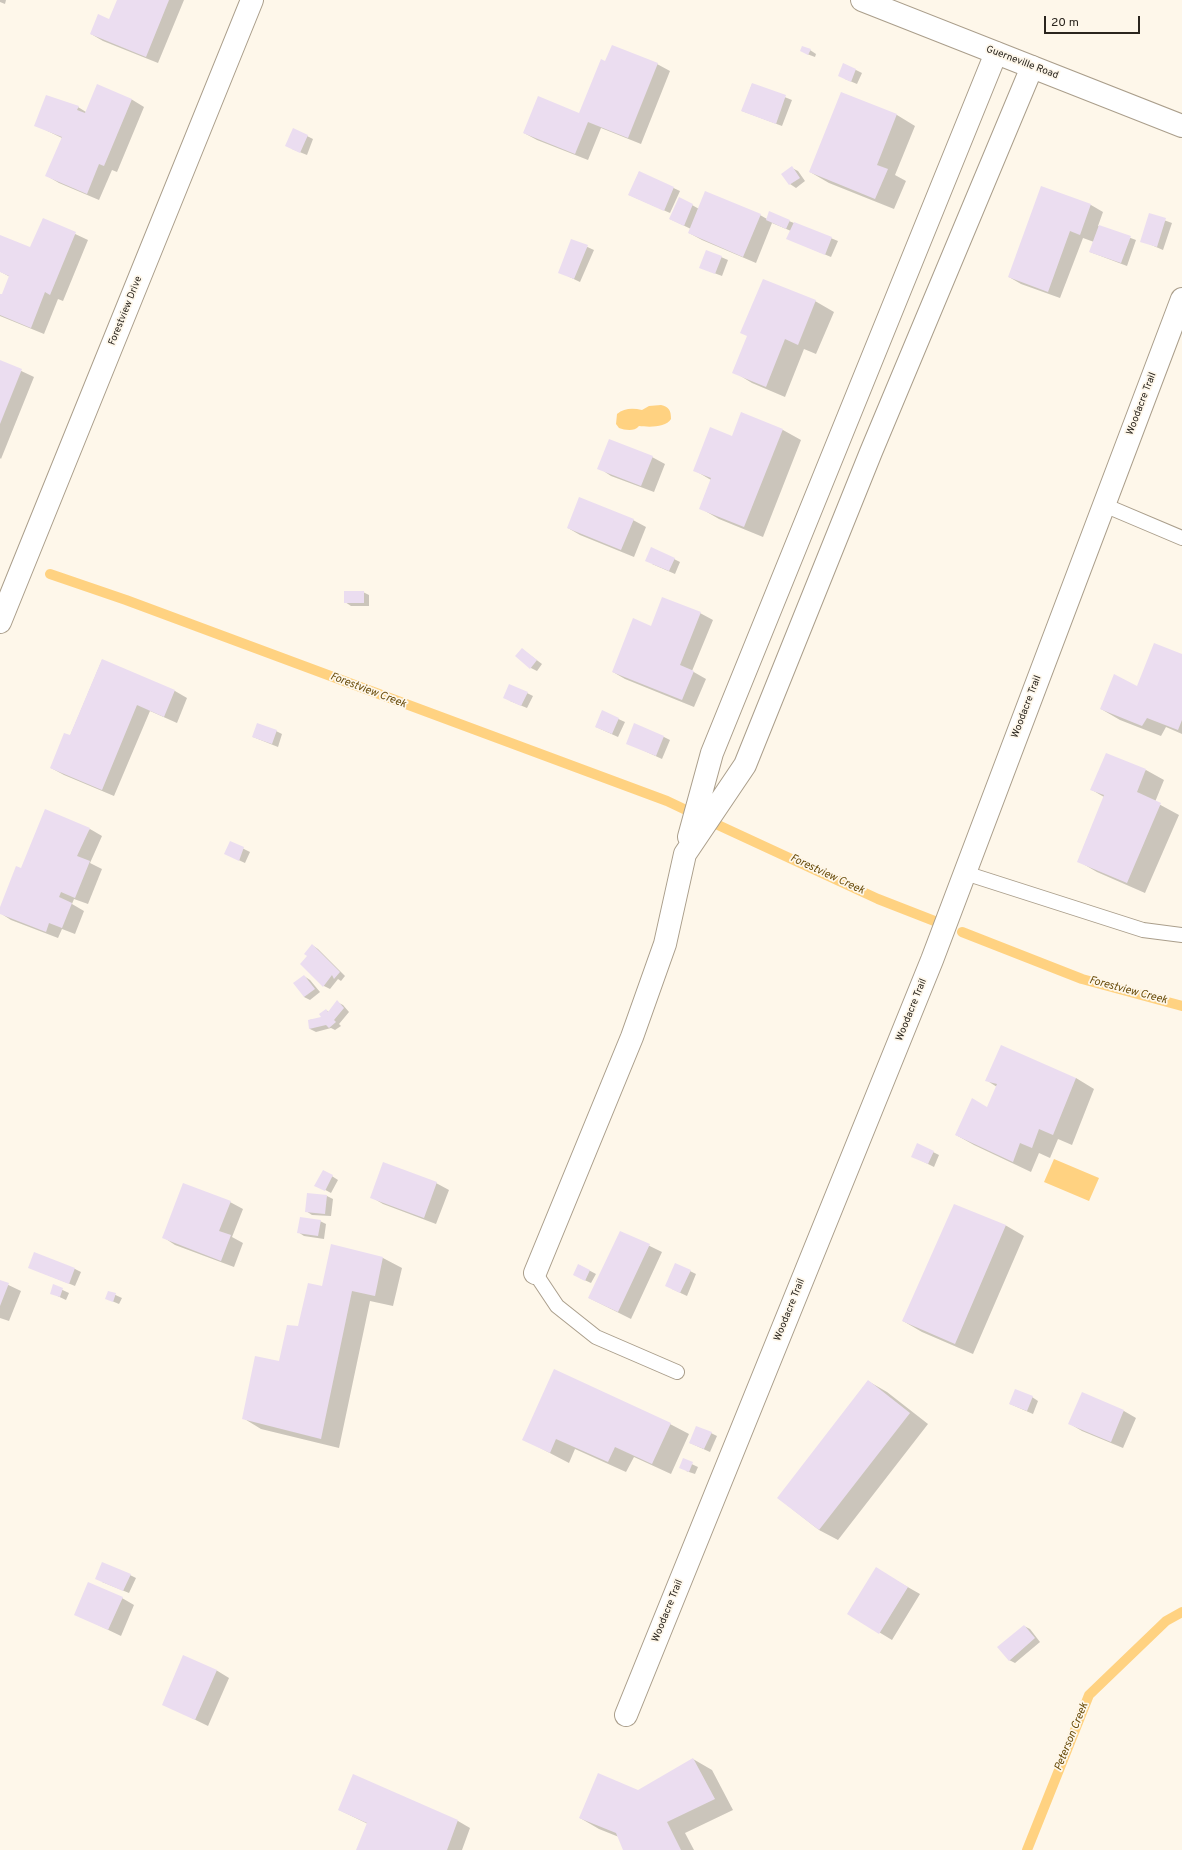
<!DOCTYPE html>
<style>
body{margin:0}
#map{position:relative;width:1182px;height:1850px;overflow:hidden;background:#fef7ea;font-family:Overpass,sans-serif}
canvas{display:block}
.scale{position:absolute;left:1044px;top:16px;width:96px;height:18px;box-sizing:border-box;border:2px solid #2a251e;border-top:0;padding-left:5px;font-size:12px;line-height:14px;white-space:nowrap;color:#2a251e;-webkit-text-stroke:3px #fef7ea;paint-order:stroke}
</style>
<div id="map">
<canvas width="1182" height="1850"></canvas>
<div class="scale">20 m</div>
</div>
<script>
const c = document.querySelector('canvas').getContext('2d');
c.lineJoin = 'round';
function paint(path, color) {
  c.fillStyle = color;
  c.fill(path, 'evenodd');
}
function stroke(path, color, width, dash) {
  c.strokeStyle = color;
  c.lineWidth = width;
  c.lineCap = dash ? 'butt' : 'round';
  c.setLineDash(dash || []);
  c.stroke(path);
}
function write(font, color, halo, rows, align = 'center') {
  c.font = font + ' Overpass,sans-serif';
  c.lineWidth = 3.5;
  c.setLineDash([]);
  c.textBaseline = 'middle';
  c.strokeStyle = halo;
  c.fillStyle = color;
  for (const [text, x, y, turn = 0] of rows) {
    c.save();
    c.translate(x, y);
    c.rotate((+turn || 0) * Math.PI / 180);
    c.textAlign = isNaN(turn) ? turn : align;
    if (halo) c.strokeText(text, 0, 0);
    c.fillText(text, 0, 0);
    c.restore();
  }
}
paint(new Path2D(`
 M661,405c8,2 10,5 10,14 -5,9 -23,8 -32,7 -5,6 -14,4 -20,2l-3,-4 1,-10c7,-6 16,-6 25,-4l7,-4z
 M1054,1159l45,19 -10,23 -45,-19z`), '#ffd281');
paint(new Path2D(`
 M0,0h6l-1,4 -5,-2z
 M118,0h66l-26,63 -55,-22 -12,-7 19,-14z
 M810,50l6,4 -1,3 -8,-3z
 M606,62l51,2 13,7 -29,73 -40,-16 -13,32 -51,-20 -13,-7 56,-19z
 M844,64l18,9 -5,11 -12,-5z
 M752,84l40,16 -10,26 -40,-15z
 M842,93l55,22 18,11 -20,49 11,6 -12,28 -65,-26 -19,-11z
 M131,99l13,8 -27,65 -5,-2 -13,30 -40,-17 -12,-7 15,-38 -27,-13 43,-18 8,5z
 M307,136l6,3 -6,16 -15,-6z
 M792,168l6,3 7,10 -9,7 -6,-4z
 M639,172l41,19 -10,22 -41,-18z
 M1042,187l49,18 12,7 -5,14 38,14 -9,26 -37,-14 4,-10 -11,-4 -23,60 -39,-14 -12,-7z
 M692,205l7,4 61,6 7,4 22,2 49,20 -7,16 -43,-18 3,-8 -19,-8 -16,40 -54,-23 -13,-7 2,-4 -21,-10z
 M1150,215l22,8 -9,27 -21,-9z
 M43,219l45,21 -25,61 -5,-2 -14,35 -44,-18v-21l2,1 8,-19 -9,-5 -1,-36 31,13z
 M572,240l22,10 -14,32 -21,-10z
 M707,251l21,9 -6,16 -21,-8z
 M815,301l19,11 -18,42 -12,-5 -19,48 -33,-14 -18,-11z
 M0,361l34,16 -33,82 -1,-1z
 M783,430l18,10 -38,97 -44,-18 -19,-11 11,-28 -17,-10 38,-33z
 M652,457l13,7 -11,28 -43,-16 -12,-8z
 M633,520l13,7 -12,30 -54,-22 -12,-7z
 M674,559l6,3 -5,12 -23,-10z
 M363,592l6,3v11h-18l-6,-4z
 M700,613l13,7 -21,51 14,8 -12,28 -69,-28 -12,-7 39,-45z
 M522,649l20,15 -5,7 -6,-3z
 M1182,655v79l-16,-7 -5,9 -41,-16 -19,-11 37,-22z
 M102,660l73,31 12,7 -10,25 -27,-12 -36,85 -50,-21 -13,-7 19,-32z
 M527,693l6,3 -6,12 -17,-7z
 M603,712l22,10 -7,15 -22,-10z
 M276,731l6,3 -4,13 -25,-10z
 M664,737l6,3 -8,19 -35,-16z
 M1146,770l18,10 -9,22 24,13 -34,78 -48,-21 -19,-11 26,-64 -12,-7z
 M90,829l12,7 -12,27 12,6 -14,35 -14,-5 -2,5 12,7 -9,23 -13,-5 -4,9 -47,-18 -11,-7v-3l21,-41z
 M230,842l20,10 -5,11 -13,-6z
 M312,945l6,4 27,27 -4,5 -3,-2 -8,10 -6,-3 -23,-22 8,-8z
 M304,976l6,4 10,12 -10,8 -6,-3z
 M337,1002l6,3 6,7 -10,12 2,2 -6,4 -4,-2 -15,4 -6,-3 -1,-9 13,-2 4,-8 3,2z
 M1076,1078l18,11 -22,56 -14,-6 -8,19 -11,-5 -8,19 -57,-27 -18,-10 32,-26 9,-22 -11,-7z
 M933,1152l6,3 -5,12 -22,-11z
 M324,1171l14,9 -7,13 -15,-8z
 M436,1183l13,7 -13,34 -53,-20 -12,-7z
 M327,1196l6,3 -2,17 -19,-1 -6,-4z
 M230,1202l13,7 -11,28 11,6 -9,24 -59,-22 -12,-8z
 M320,1221l6,3 -2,15 -20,-3 -6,-4z
 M1005,1225l19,11 -51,118 -51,-22 -19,-11z
 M621,1232l41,20 -31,67 -42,-21z
 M332,1245l51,13 19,10 -9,38 -23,-5 -31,147 -78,-19 -18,-11 37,-56 43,-74z
 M579,1265l17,9 -5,9 -11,-5z
 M30,1268l45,1 6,3 -6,14z
 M690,1271l6,3 -9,22 -15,-7z
 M0,1281l21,10 -12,30 -9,-3z
 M54,1286l15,7 -3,7 -15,-7z
 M109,1292l13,6 -3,6 -12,-5z
 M868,1381l19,11 41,32 -90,116 -19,-10 -41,-32z
 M1032,1397l6,4 -5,13 -23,-10z
 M1124,1411l12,7 -13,30 -41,-17 -12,-7z
 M670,1424l19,10 -18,40 -37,-17 -8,15 -51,-23 -6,14 -46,-24z
 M711,1433l6,3 -7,16 -20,-9z
 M683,1460l15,7 -3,7 -9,-3z
 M876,1569l44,25 -28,46 -43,-26z
 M130,1575l6,3 -7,15 -27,-11z
 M122,1598l12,7 -13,31 -46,-22z
 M1024,1626l6,3 10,13 -25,21 -6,-3z
 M216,1670l13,8 -21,48 -45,-22z
 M693,1759l19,11 21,40 -48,23 9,17h-70l-5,-13 -20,-8 -19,-11 58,-27z
 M339,1810l119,11 12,7 -8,22h-104l10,-26z`), '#0003');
stroke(new Path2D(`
 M50,574l76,26 541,201 19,9
 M718,825l160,74 59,23
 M962,932l120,47 100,27
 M1027,1850l62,-155 77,-74 16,-9`), '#ffd281', 10);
paint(new Path2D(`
 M117,0h52l-23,57 -56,-23 8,-20 11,5z
 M612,45l46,18 -30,75 -40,-16 -13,32 -52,-21 15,-37 41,17 22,-54 4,2z
 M802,46l9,3 -3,6 -8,-4z
 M843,63l13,6 -5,13 -13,-6z
 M752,83l34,12 -10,29 -35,-13z
 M97,84l35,15 -28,67 -5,-2 -12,30 -42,-18 17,-39 -28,-11 12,-31 33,11 -2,4 8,3z
 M841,92l56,22 -20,51 11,4 -13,30 -66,-27z
 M293,128l15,7 -8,18 -15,-7z
 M792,166l8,12 -11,7 -8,-11z
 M639,171l35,16 -10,24 -36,-16z
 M1041,186l50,18 -11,31 -10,-4 -22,61 -40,-15z
 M705,191l56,23 -18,43 -55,-24z
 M679,197l14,7 -9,22 -15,-7z
 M769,211l21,9 -4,9 -20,-9z
 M1149,213l17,5 -9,29 -17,-5z
 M43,218l33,14 -26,63 -5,-3 -14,36 -31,-13v-21h2l7,-18 -9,-4v-37l30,12z
 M794,222l38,15 -7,18 -39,-16z
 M1099,225l32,11 -10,27 -32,-11z
 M571,239l17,6 -14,34 -16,-6z
 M706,250l16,6 -7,18 -16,-6z
 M763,279l53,21 -18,45 -13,-6 -19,48 -34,-14 15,-37 -7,-3z
 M0,360l22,9 -22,55z
 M741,412l42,17 -39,98 -45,-18 12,-31 -18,-7 17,-44 22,9z
 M609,439l44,17 -12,30 -44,-17z
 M579,497l55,22 -13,31 -54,-22z
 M651,547l24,11 -6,13 -24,-10z
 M344,591h20v12h-20z
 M662,597l39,15 -21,53 14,6 -12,29 -70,-28 21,-54 18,8z
 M1154,643l28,11v66l-4,10 -31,-12 -5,8 -42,-17 14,-35 23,12z
 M522,648l15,12 -7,9 -15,-13z
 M102,659l73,31 -11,27 -27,-12 -35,85 -52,-22 14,-35 6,2z
 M509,684l19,8 -7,14 -18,-8z
 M602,710l17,8 -7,16 -17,-7z
 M257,723l20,7 -5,14 -20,-7z
 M634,723l30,13 -8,20 -30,-12z
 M1106,753l40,16 -9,23 24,11 -34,80 -50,-21 27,-67 -14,-5z
 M45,809l45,19 -13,28 13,5 -15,37 -14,-6 -2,5 13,6 -10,25 -13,-5 -3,9 -46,-18v-7l16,-41 5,2z
 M230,841l14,6 -5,14 -15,-7z
 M312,944l28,28 -6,7 -2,-4 -9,12 -23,-23 7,-8 -3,-2z
 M304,975l11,14 -11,8 -11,-14z
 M337,1000l7,8 -10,12 2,2 -7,6 -3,-3 -17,4 -1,-9 13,-3 -2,-3 7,-5 2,3z
 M1001,1045l75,33 -23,57 -14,-6 -7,19 -12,-5 -7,19 -58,-27 17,-37 15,9 10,-23 -12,-3z
 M917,1143l17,8 -6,13 -17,-7z
 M383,1162l54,20 -13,36 -54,-20z
 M323,1170l10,5 -8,16 -11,-5z
 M183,1183l48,18 -12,30 12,4 -10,26 -59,-23z
 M307,1193l20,2 -2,19 -20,-2z
 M954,1204l52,21 -51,119 -53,-23z
 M300,1217l21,3 -3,16 -21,-3z
 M620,1231l30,13 -32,68 -30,-14z
 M331,1244l52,13 -8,39 -23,-5 -31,148 -79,-20 13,-63 24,5 8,-36 11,1 10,-43 14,3z
 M34,1252l41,16 -6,16 -41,-16z
 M675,1263l16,7 -11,23 -15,-7z
 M578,1264l12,6 -5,11 -12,-6z
 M0,1280l9,3 -9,23z
 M53,1284l10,4 -3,9 -10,-3z
 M108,1291l8,2 -3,9 -8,-3z
 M554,1369l117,54 -19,41 -37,-17 -7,15 -52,-23 -6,14 -28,-13z
 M868,1380l42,33 -91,117 -42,-32z
 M1015,1389l18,7 -6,15 -18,-7z
 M1082,1392l42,18 -13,32 -43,-18z
 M696,1426l16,6 -8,17 -15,-6z
 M683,1458l10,4 -4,10 -10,-4z
 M102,1562l29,12 -8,17 -28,-12z
 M876,1567l32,20 -29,47 -32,-20z
 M88,1582l35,15 -15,33 -34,-15z
 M1024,1625l11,13 -26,23 -12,-14z
 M183,1655l34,15 -22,50 -33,-15z
 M693,1758l22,41 -48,23 14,28h-58l-7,-17 -37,-15 19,-45 40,17z
 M353,1774l105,46 -11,30h-91l11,-27 -29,-13z`), '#ebddf0');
const service = new Path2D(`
 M1104,505l78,33
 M965,873l178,57 39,5
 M535,1273l22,33 39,31 81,35`);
const minor = new Path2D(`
 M0,622l252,-622
 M689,837l23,-84 284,-700
 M535,1273l97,-236 33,-93 20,-90 60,-89 126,-313 161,-385
 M626,1715l306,-755 250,-661`);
const secondary = new Path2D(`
 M862,0l320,126`);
stroke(service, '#aa9e8b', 16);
stroke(minor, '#aa9e8b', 24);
stroke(secondary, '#aa9e8b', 24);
stroke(service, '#fff', 14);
stroke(minor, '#fff', 22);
stroke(secondary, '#fff', 22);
write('10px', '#2a251e', '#fef7ea', [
 ["Guerneville Road",1022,63,21],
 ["Forestview Drive",126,311,-68],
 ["Woodacre Trail",1142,404,-69],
 ["Woodacre Trail",1027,707,-69],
 ["Woodacre Trail",912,1010,-68],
 ["Woodacre Trail",790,1310,-68],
 ["Woodacre Trail",668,1611,-68]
]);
write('italic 11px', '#6a4d0c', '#fef7ea', [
 ["Forestview Creek",368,691,21],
 ["Forestview Creek",827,875,25],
 ["Forestview Creek",1128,991,15],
 ["Peterson Creek",1072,1737,-68]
]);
</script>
